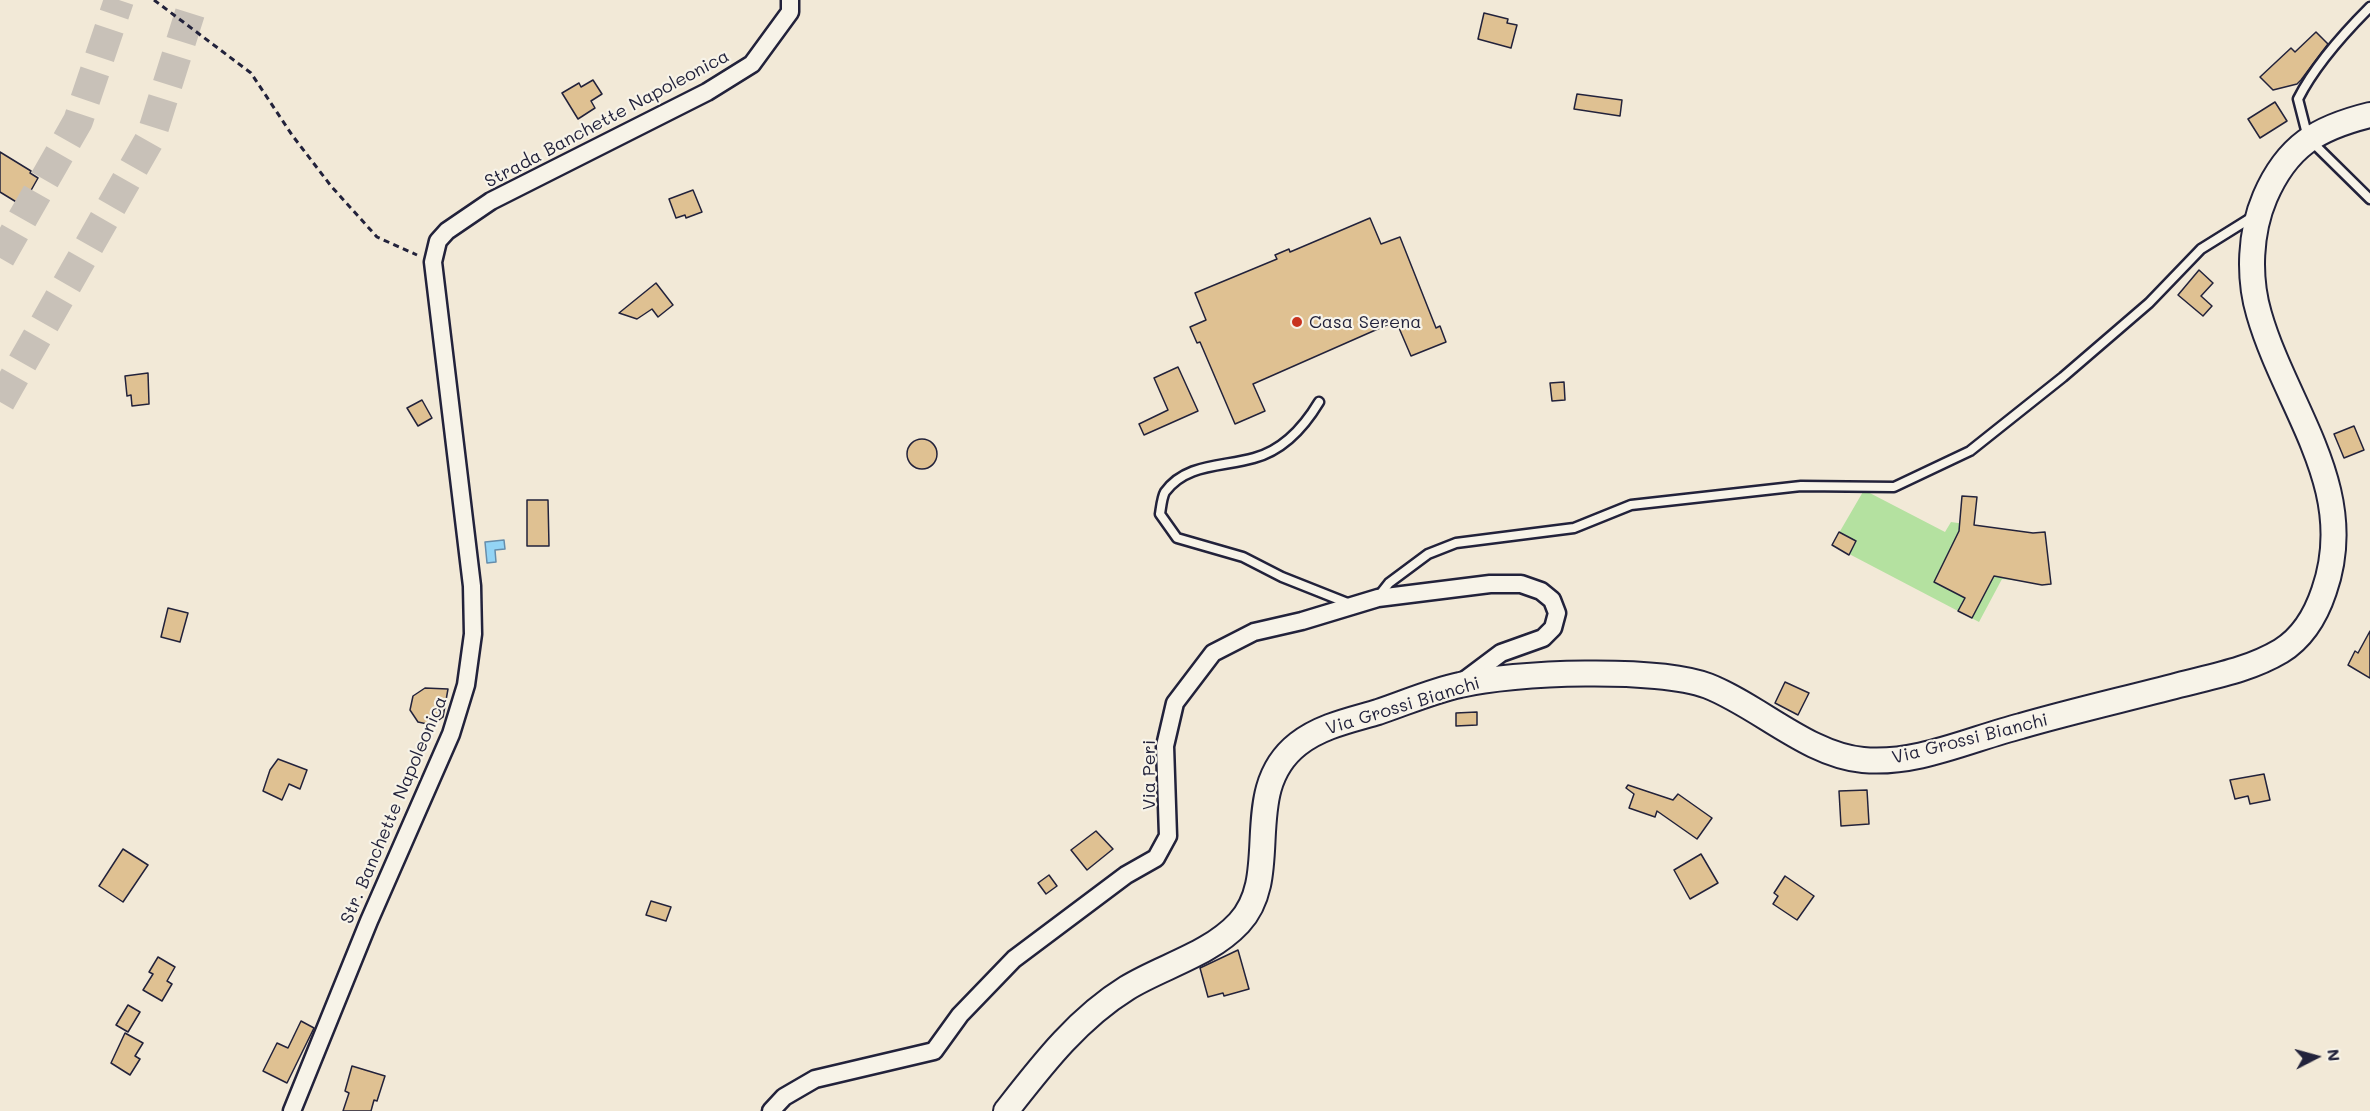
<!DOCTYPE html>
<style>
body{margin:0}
#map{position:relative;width:2370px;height:1111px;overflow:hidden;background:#f2e9d7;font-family:Mali,sans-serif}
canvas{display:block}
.north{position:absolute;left:2286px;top:1027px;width:60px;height:60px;-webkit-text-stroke:4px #f7f3e8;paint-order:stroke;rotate:84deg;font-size:16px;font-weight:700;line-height:24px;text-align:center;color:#22223b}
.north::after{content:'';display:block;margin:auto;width:21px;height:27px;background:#22223b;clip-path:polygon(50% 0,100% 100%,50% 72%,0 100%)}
</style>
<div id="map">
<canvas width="2370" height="1111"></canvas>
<div class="north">N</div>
</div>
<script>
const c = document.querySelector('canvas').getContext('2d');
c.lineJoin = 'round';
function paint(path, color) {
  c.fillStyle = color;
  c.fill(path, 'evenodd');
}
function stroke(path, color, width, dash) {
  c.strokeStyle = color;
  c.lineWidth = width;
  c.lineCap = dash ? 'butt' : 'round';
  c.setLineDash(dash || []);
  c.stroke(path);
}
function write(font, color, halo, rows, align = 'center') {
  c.font = font + ' Mali,sans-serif';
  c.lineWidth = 4.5;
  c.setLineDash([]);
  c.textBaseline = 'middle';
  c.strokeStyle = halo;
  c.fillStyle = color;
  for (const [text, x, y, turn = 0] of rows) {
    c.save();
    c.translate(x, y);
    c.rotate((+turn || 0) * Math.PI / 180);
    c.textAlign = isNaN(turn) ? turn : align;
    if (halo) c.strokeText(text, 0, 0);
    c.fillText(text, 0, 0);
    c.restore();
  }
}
paint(new Path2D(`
 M1864,490l81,42 6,-10 84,12 10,-2 6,52 -49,-5 -23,43 -147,-77z`), '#b4e1a0');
const water = new Path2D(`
 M504,540l1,9 -10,1 1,12 -9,1 -2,-21z`);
paint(water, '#93d4f5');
stroke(water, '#668dab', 1.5);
const building = new Path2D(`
 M1484,13l24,6 -1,4 10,2 -6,23 -33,-9z
 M2316,32l12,12 -27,36 -4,4 -24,6 -13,-13 31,-29 4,4z
 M593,80l9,14 -11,7 4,7 -17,11 -16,-26 17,-10 2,4z
 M1577,94l45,6 -2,16 -46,-7z
 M2275,102l12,19 -27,17 -12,-19z
 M0,152l31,19 -1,2 8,5 -13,23 -5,-2 -2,4 -18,-11z
 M693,190l9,22 -16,6 -1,-3 -9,3 -7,-19z
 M1370,218l11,26 19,-7 36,91 4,-2 6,16 -35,14 -15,-35 -143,63 12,27 -30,13 -35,-82 -3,1 -7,-16 16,-7 -11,-27 82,-34 -2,-4 14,-6 1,3z
 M2199,270l14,13 -12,13 11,10 -9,10 -25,-21z
 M656,283l17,22 -15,12 -6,-8 -15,10 -18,-6z
 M1178,367l20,44 -54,24 -5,-11 29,-14 -14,-32z
 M148,373l1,31 -17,2 -1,-11 -4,1 -2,-20z
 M1564,382l1,18 -13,1 -2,-18z
 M422,400l10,18 -14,8 -11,-18z
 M2354,426l10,24 -20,8 -10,-24z
 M907 454a15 15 0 1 1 30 0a15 15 0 1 1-30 0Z
 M1962,496l15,1 -3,28 59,8 12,-1 6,52 -9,1 -48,-9 -22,42 -14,-7 7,-13 -31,-16 25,-51z
 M527,500h21l1,46h-22z
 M1839,532l17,9 -7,14 -17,-10z
 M168,608l20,5 -8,29 -19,-5z
 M2370,631v47l-22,-13 7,-14 3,2z
 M1785,682l24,11 -11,22 -23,-12z
 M425,688l23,1 -5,28 -11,8 -14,-3 -8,-12 3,-14z
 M1477,712v13l-21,1v-13z
 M278,759l29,11 -7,19 -11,-5 -7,16 -19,-9 7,-21z
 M2264,774l6,26 -20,4 -2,-8 -13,3 -5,-19z
 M1628,785l45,15 5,-6 34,24 -15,21 -40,-28 -2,6 -26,-9 5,-14 -8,-6z
 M1867,790l2,34 -28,2 -2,-35z
 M1096,831l17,18 -26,21 -16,-20z
 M123,849l25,16 -25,37 -24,-16z
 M1701,854l17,29 -28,16 -16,-29z
 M1049,875l8,11 -11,8 -8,-11z
 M1785,876l29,20 -17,24 -24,-16 5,-8 -4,-3z
 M651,901l20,6 -5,14 -20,-6z
 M1238,950l11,39 -25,7 -1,-3 -15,4 -8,-29z
 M158,957l17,10 -8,14 5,3 -10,17 -19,-11 10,-16 -4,-2z
 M128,1005l12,7 -12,20 -12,-7z
 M301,1021l13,7 -27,55 -24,-12 14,-28 11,5z
 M125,1033l18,10 -8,13 5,3 -10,16 -19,-12z
 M352,1066l33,10 -8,25 -3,-1 -3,11h-28l6,-18 -4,-2z`);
paint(building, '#dfc192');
stroke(building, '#22223b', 1.5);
stroke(new Path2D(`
 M0,258l78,-137 41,-121
 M0,402l151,-265 43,-137`), '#c8c1b8', 30, [30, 15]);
const lane = new Path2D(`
 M2370,7c-27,27 -55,58 -72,92l10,39 62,61
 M1319,402c-15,25 -35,48 -65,56 -31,9 -68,5 -89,34 -3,5 -4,16 -5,22l17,24 66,19 39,20 68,27
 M1378,597l11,-14 39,-29 28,-11 118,-15 57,-23 170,-19 93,1 76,-36 93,-74 86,-74 52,-54 53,-33`);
const street = new Path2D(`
 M292,1111l77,-190 82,-187 15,-49 7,-51 -1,-48 -39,-324 5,-21 9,-10 44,-30 216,-109 45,-28 38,-52v-12
 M771,1111l13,-14 31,-18 119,-28 26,-36 54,-56 112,-84 30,-17 12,-22 -3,-90 10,-43 38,-50 41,-21 48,-11 76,-23 112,-14h31l20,7 11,9 5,13 -4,15 -10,10 -42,15 -40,30`);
const secondary = new Path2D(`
 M1006,1111c36,-46 71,-92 121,-123 36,-22 82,-33 112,-65 45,-48 -1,-132 59,-179 23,-18 53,-24 80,-32 27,-9 54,-21 82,-27 53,-13 198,-18 248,1 51,20 100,69 155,74 54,5 107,-21 158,-34 52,-15 105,-27 158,-41 35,-9 70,-15 102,-34 21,-13 35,-36 43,-60 36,-102 -38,-183 -65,-277 -11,-37 -9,-82 6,-117 22,-51 52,-69 105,-82`);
stroke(lane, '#22223b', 13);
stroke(street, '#22223b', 21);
stroke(secondary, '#22223b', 28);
stroke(new Path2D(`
 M154,0l97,73 41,62 39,51 46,51 40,18`), '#22223b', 3, [6, 4.5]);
stroke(lane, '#f7f3e8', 8);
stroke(street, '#f7f3e8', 16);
stroke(secondary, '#f7f3e8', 24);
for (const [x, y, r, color] of [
 [1297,322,6,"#c8321e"]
]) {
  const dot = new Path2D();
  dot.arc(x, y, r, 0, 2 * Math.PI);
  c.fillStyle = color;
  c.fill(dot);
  stroke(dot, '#f7f3e8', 2);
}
write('18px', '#22223b', '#f7f3e8', [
 ["Strada Banchette Napoleonica",607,119,-28],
 ["Via Grossi Bianchi",1403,706,-17],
 ["Via Grossi Bianchi",1970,739,-14],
 ["Via Peri",1149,775,-90],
 ["Str. Banchette Napoleonica",394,810,-67]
]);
write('18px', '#22223b', '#f7f3e8', [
 ["Casa Serena",1309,322]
], 'left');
</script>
